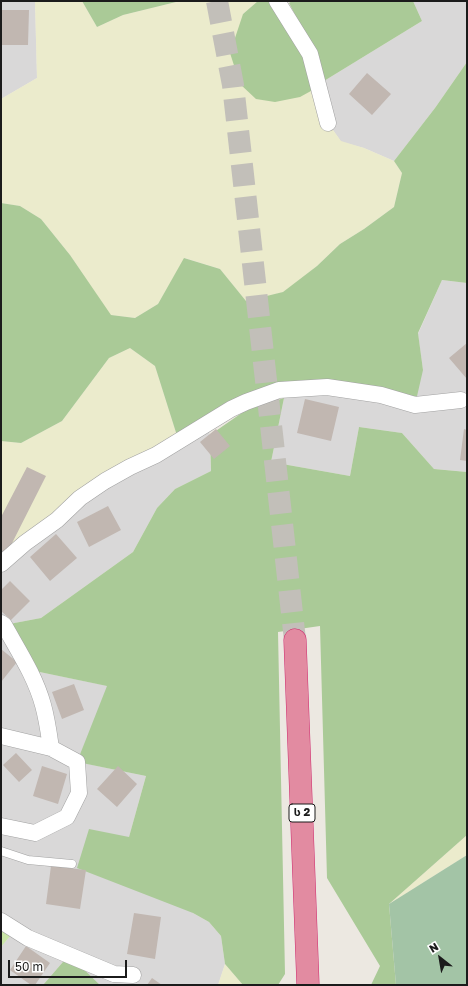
<!DOCTYPE html>
<meta charset="utf-8">
<style>
body{margin:0}
#map{position:relative;width:468px;height:986px;overflow:hidden;background:#ece8e1;font-family:"Golos Text",sans-serif}
canvas{display:block}
.frame{position:absolute;inset:0;border:2px solid #1b1b1b;pointer-events:none}
.north{position:absolute;left:420px;top:938px;width:40px;height:40px;-webkit-text-stroke:3px #fff;paint-order:stroke;rotate:329deg;font-size:11px;font-weight:700;line-height:16px;text-align:center;color:#1b1b1b}
.north::after{content:'';display:block;margin:auto;width:14px;height:18px;background:#1b1b1b;clip-path:polygon(50% 0,100% 100%,50% 72%,0 100%)}
.scale{position:absolute;left:8px;top:960px;width:119px;height:18px;box-sizing:border-box;border:2px solid #1b1b1b;border-top:0;padding-left:5px;font-size:12px;line-height:14px;white-space:nowrap;color:#1b1b1b;-webkit-text-stroke:3px #fff;paint-order:stroke}
</style>
<div id="map">
<canvas width="468" height="986"></canvas>
<div class="frame"></div>
<div class="north">N</div>
<div class="scale">50 m</div>
</div>
<script>
const c = document.querySelector('canvas').getContext('2d');
c.lineJoin = 'round';
function paint(path, color) {
  c.fillStyle = color;
  c.fill(path, 'evenodd');
}
function stroke(path, color, width, dash) {
  c.strokeStyle = color;
  c.lineWidth = width;
  c.lineCap = dash ? 'butt' : 'round';
  c.setLineDash(dash || []);
  c.stroke(path);
}
function write(font, color, halo, rows, align = 'center') {
  c.font = font + ' "Golos Text","Noto Sans Georgian",sans-serif';
  c.lineWidth = 4;
  c.setLineDash([]);
  c.textBaseline = 'middle';
  c.strokeStyle = halo;
  c.fillStyle = color;
  for (const [text, x, y, turn = 0] of rows) {
    c.save();
    c.translate(x, y);
    c.rotate((+turn || 0) * Math.PI / 180);
    c.textAlign = isNaN(turn) ? turn : align;
    if (halo) c.strokeText(text, 0, 0);
    c.fillText(text, 0, 0);
    c.restore();
  }
}
paint(new Path2D(`
 M1,1h34l2,77 -36,21z
 M413,1h54v61l-32,46 -41,53 -30,-13 -23,-6 -10,-15 5,-4 -12,-42 98,-60z
 M442,280l25,3v189l-33,-3 -32,-36 -43,-6 -9,49 -79,-14 13,-64 -5,-8 144,-20 -5,-36z
 M209,423l2,48 -36,18 -18,19 -24,44 -92,66 -36,7 25,45 78,16 -30,76 68,14 -17,61 64,76 16,9 12,14 4,28 -7,21h-118l-31,-30 -26,30h-42v-38l14,-17 -14,-9v-357l56,-44z`), '#d9d8d8');
paint(new Path2D(`
 M35,1h47l15,26 26,-12 53,-13 10,-1h72l-15,13 77,72 8,37 13,18 23,7 30,13 8,12 -8,34 -30,22 -24,15 -23,22 -33,26 -38,9 -26,-32 -35,-11 -27,46 -23,14 -25,-3 -40,-60 -29,-36 -21,-13 -19,-3v-104l36,-21z
 M130,348l25,18 24,76 -49,25 -129,97v-123l20,2 41,-22 47,-63z
 M467,835v20l-78,49z
 M225,964l18,21h-25z`), '#ebebcc');
paint(new Path2D(`
 M1,921l14,9 -14,17z`), '#cbe6a8');
paint(new Path2D(`
 M82,1h94v1l-53,13 -26,12z
 M258,1h19l43,85 -20,11 -25,5 -19,-3 -16,-15 -10,-31 13,-39z
 M292,1h121l9,20 -98,60 -12,-33 -23,-45z
 M467,62v221l-25,-3 -24,53 5,37 -8,35 -34,-10 -102,-5 -100,52 -24,-76 -25,-18 -21,10 -47,63 -41,22 -20,-2v-238l19,3 21,13 29,36 41,60 24,3 23,-14 26,-46 36,11 26,32 37,-9 34,-26 23,-22 24,-15 30,-22 8,-34 -8,-12 41,-53z
 M284,398l-13,64 79,14 9,-49 43,6 32,36 33,3v363l-78,69 7,81h-25l9,-19 -53,-88 -7,-252 -42,6 7,342 -7,11h-35l-18,-21 -4,-28 -12,-14 -16,-9 -116,-45 12,-39 40,8 17,-61 -69,-14 30,-76 -77,-16 -26,-45 37,-7 92,-66 24,-44 18,-19 36,-18 -1,-36 36,-25z
 M69,955l31,30h-57z`), '#aaca97');
paint(new Path2D(`
 M467,855v130h-71l-7,-81z`), '#a3c4a6');
paint(new Path2D(`
 M1,10h28l-1,35h-27z
 M367,73l24,21 -19,21 -23,-21z
 M467,343v36l-18,-21z
 M305,399l34,8 -8,34 -34,-8z
 M216,429l14,17 -16,13 -14,-17z
 M464,429l3,1v31l-7,-1z
 M27,467l19,9 -42,83 -3,-2v-40z
 M108,506l13,24 -32,17 -12,-25z
 M56,534l21,24 -27,23 -20,-24z
 M10,581l20,20 -19,19 -10,-9v-21z
 M1,649l16,13 -16,20z
 M74,684l10,26 -22,9 -10,-27z
 M16,753l16,17 -13,12 -16,-17z
 M42,766l25,8 -9,30 -25,-8z
 M118,766l19,18 -20,23 -20,-18z
 M51,866l35,4 -6,39 -34,-5z
 M134,913l27,4 -6,42 -28,-5z
 M26,946l24,17 -15,22h-4l-21,-15z
 M152,978l10,7h-15z`), '#c1b7b1');
stroke(new Path2D(`
 M217,1l16,84 62,555`), '#c2bfb9', 22, [22, 11]);
const lane = new Path2D(`
 M1,851l27,9 44,4`);
const street = new Path2D(`
 M277,1l33,53 18,69
 M1,564l24,-21 32,-23 23,-22 25,-17 25,-14 26,-12 75,-46 15,-7 33,-12 48,-3 54,8 34,10 46,-5
 M1,623l3,2c15,27 31,51 39,80 4,14 6,29 8,43
 M1,736l50,12 26,14 2,31 -12,24 -32,16 -34,-7
 M1,921l27,17 86,36 19,1`);
const highway = new Path2D(`
 M295,640l13,345`);
stroke(lane, '#a2a2a2', 9);
stroke(street, '#a2a2a2', 17);
stroke(highway, '#ce2a6e', 23);
stroke(lane, '#fff', 8);
stroke(street, '#fff', 16);
stroke(highway, '#e28ba1', 22);
for (const [x, y, w] of [
 [302,813,26]
]) {
  const box = new Path2D();
  box.roundRect(x - w / 2, y - 9, w, 18, 3);
  c.fillStyle = '#fff';
  c.fill(box);
  stroke(box, '#1b1b1b', 1);
}
write('bold 11px', '#1b1b1b', null, [
 ["ს 2",302,813]
]);
</script>
